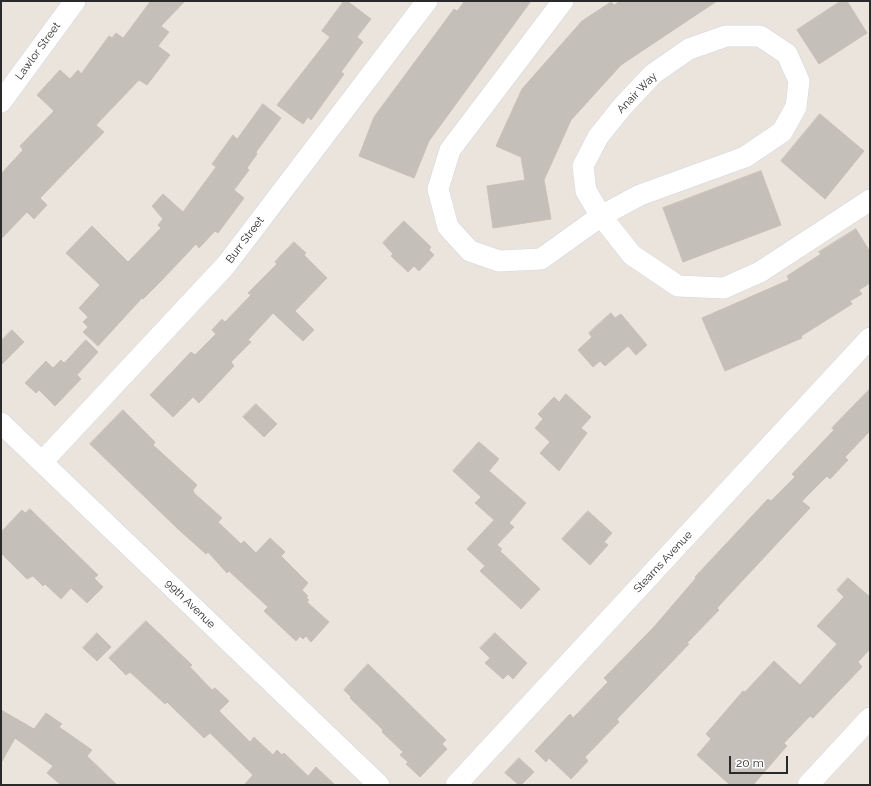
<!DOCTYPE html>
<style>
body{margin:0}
#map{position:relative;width:871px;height:786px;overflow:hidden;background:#ebe4dc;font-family:Raleway,sans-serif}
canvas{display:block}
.frame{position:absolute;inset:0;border:2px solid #2a2a2a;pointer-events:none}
.scale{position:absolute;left:729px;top:756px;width:59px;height:18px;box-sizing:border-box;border:2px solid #2a2a2a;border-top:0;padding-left:5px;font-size:12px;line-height:14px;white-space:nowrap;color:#2a2a2a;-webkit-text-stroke:3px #fff;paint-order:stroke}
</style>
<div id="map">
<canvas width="871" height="786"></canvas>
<div class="frame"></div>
<div class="scale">20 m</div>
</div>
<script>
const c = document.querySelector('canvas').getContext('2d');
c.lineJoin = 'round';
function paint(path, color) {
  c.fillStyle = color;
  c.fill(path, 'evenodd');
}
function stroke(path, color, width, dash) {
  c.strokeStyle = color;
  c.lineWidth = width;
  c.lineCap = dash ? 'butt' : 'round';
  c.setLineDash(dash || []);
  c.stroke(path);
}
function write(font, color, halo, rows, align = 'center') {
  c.font = font + ' Raleway,sans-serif';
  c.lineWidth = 3;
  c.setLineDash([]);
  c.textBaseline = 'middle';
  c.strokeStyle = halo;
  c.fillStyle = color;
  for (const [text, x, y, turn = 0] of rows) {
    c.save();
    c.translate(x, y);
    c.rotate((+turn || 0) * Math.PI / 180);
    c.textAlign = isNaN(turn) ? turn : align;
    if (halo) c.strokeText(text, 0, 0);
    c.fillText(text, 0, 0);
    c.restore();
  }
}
const building = new Path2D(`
 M151,1h34l-24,25 8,6 -11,14 12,9 -23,30 -8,-5 -43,45 8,7 -64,66 7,7 -13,14 -7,-7 -26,27v-65l22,-24 -3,-4 34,-35 -17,-16 23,-25 10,9 8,-9 3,4 28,-38 3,2 4,-5 7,5z
 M344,1h3l24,18 -14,18 6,5 -22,30 3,2 -33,46 -3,-3 -5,7 -26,-19 53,-68 -8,-6z
 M465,1h66l-102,140 -15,37 -55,-22 15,-39 80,-108 3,2z
 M620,1h97l-96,64 -50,55 -27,60 7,39 -58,9 -6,-42 38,-6 -4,-23 -25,-11 26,-57 60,-68 29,-19 3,3z
 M841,1h6l20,32 -48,31 -22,-34z
 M263,104l18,14 -25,34 1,2 -10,14 2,2 -15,20 10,8 -26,35 -3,-2 -16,17 -3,-4 -35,37 -18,18 -1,-1 -44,48 -15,-14 5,-5 -5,-5 5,-5 -9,-9 21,-23 -34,-32 26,-27 36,36 33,-34 -3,-3 5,-6 -11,-13 11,-12 20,18 33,-45 -4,-3 21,-29 4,4z
 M820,114l44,37 -39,48 -44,-38z
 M761,171l20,54 -98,37 -20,-54z
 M404,221l27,26 -2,3 5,5 -15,16 -5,-5 -6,6 -17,-16 2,-2 -10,-11z
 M856,229l14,23v31l-11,7 3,4 -12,7 2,3 -51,32 1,2 -77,33 -23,-53 87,-38 -2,-4 34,-22 -2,-2z
 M294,242l12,11 -2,2 23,23 -32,33 19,19 -11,11 -30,-28 -25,27 3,2 -20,20 3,4 -35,37 -6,-6 -20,20 -23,-22 41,-43 4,3 21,-21 -4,-4 10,-11 3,3 26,-27 -3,-2 29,-29 -2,-2z
 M611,313l4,5 6,-4 26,31 -11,10 -8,-9 -23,20 -5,-5 -7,6 -15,-17 14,-13 -3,-4z
 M12,330l12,12 -23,23v-24z
 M86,340l12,12 -21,23 4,4 -26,27 -16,-16 -3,3 -11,-10 21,-22 7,7 8,-8 3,3z
 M870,389v42l-25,26 3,3 -18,19 -3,-3 -25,25 8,7 -93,100 2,2 -32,33 2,1 -72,75 2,3 -34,35 3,4 -17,18 -22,-21 -3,4 -11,-11 35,-37 3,4 35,-36 -4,-4 49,-50 43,-50 -1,-1 73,-78 3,2 24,-24 -3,-3 42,-44 -2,-2z
 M566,394l25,23 -10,11 6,5 -28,38 -19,-18 10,-11 -15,-14 8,-9 -5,-5 16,-17 5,5z
 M256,404l21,20 -13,13 -21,-20z
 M123,410l32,32 -2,3 44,40 -4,5 1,3 28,25 -4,4 23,22 3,-3 12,12 14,-15 15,14 -4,4 27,27 -6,7 6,6 -2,1 3,3 -2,2 22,20 -18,20 -5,-6 -3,3 -3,-3 -4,5 -32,-30 4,-4 -39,-36 -2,2 -19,-21 -2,2 -28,-25 -88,-85z
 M479,442l20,17 -10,12 37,32 -17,20 5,4 -17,18 5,4 -2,2 40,38 -19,20 -41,-38 5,-5 -18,-17 27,-29 -19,-17 6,-6 -28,-26z
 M30,509l68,66 -4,3 9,9 -16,16 -16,-15 -10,11 -16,-15 -2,2 -10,-10 -6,3 -26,-26v-21l21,-22 3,3z
 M588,511l24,22 -8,9 4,3 -18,20 -28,-26z
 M848,578l22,19v52l-12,13 4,5 -49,51 -3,-2 -26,27 3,3 -1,1 -33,38h-23l-33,-30 14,-16 -5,-5 37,-43 2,1 29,-31 26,24 37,-41 -20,-18 27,-29 -7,-7z
 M146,621l46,44 -2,2 22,23 3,-2 14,13 -10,10 31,31 4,-5 19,18 4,-5 5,5 2,-2 24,23 8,-9 19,18h-91l9,-10 -43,-42 -6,5 -37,-36 -2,2 -35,-32 -4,3 -17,-17z
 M97,633l14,14 -14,14 -14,-13z
 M495,633l32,30 -14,16 -5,-5 -5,5 -18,-16 5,-5 -10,-10z
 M368,664l78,76 -4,4 5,5 -27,28 -14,-13 2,-2 -8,-7 3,-3 -21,-20 1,-2 -33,-32 1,-1 -7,-7z
 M1,710l33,19 12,-16 16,11 -3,3 33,23 -5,6 30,29h-56l-14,-12 6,-7 -38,-28 -14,25z
 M519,758l15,14 -13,13h-2l-14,-12z`);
paint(building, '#c4bfb8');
stroke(building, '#c7c0b6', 1);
const minor = new Path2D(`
 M563,1l-113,149 -12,39 10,38 22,24 29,10 42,-2 60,-43 31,39 46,31 46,2 36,-16 110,-72
 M726,36h34l27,18 12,27 -3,26 -14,25 -37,25 -105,38 -39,21 -15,-25 -3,-25 15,-29 24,-30 31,-33 36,-25z
 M1,102l74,-101
 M1,423l378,362
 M42,462l184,-197 201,-264
 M456,785l414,-447
 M808,785l62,-67`);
stroke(minor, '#d1d5e2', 22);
stroke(minor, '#fff', 21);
write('11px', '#2a2a2a', '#fff', [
 ["Lawlor Street",38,51,-54],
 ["Anair Way",637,93,-46],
 ["Burr Street",245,240,-53],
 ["Stearns Avenue",663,562,-47],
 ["99th Avenue",190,604,44]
]);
</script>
